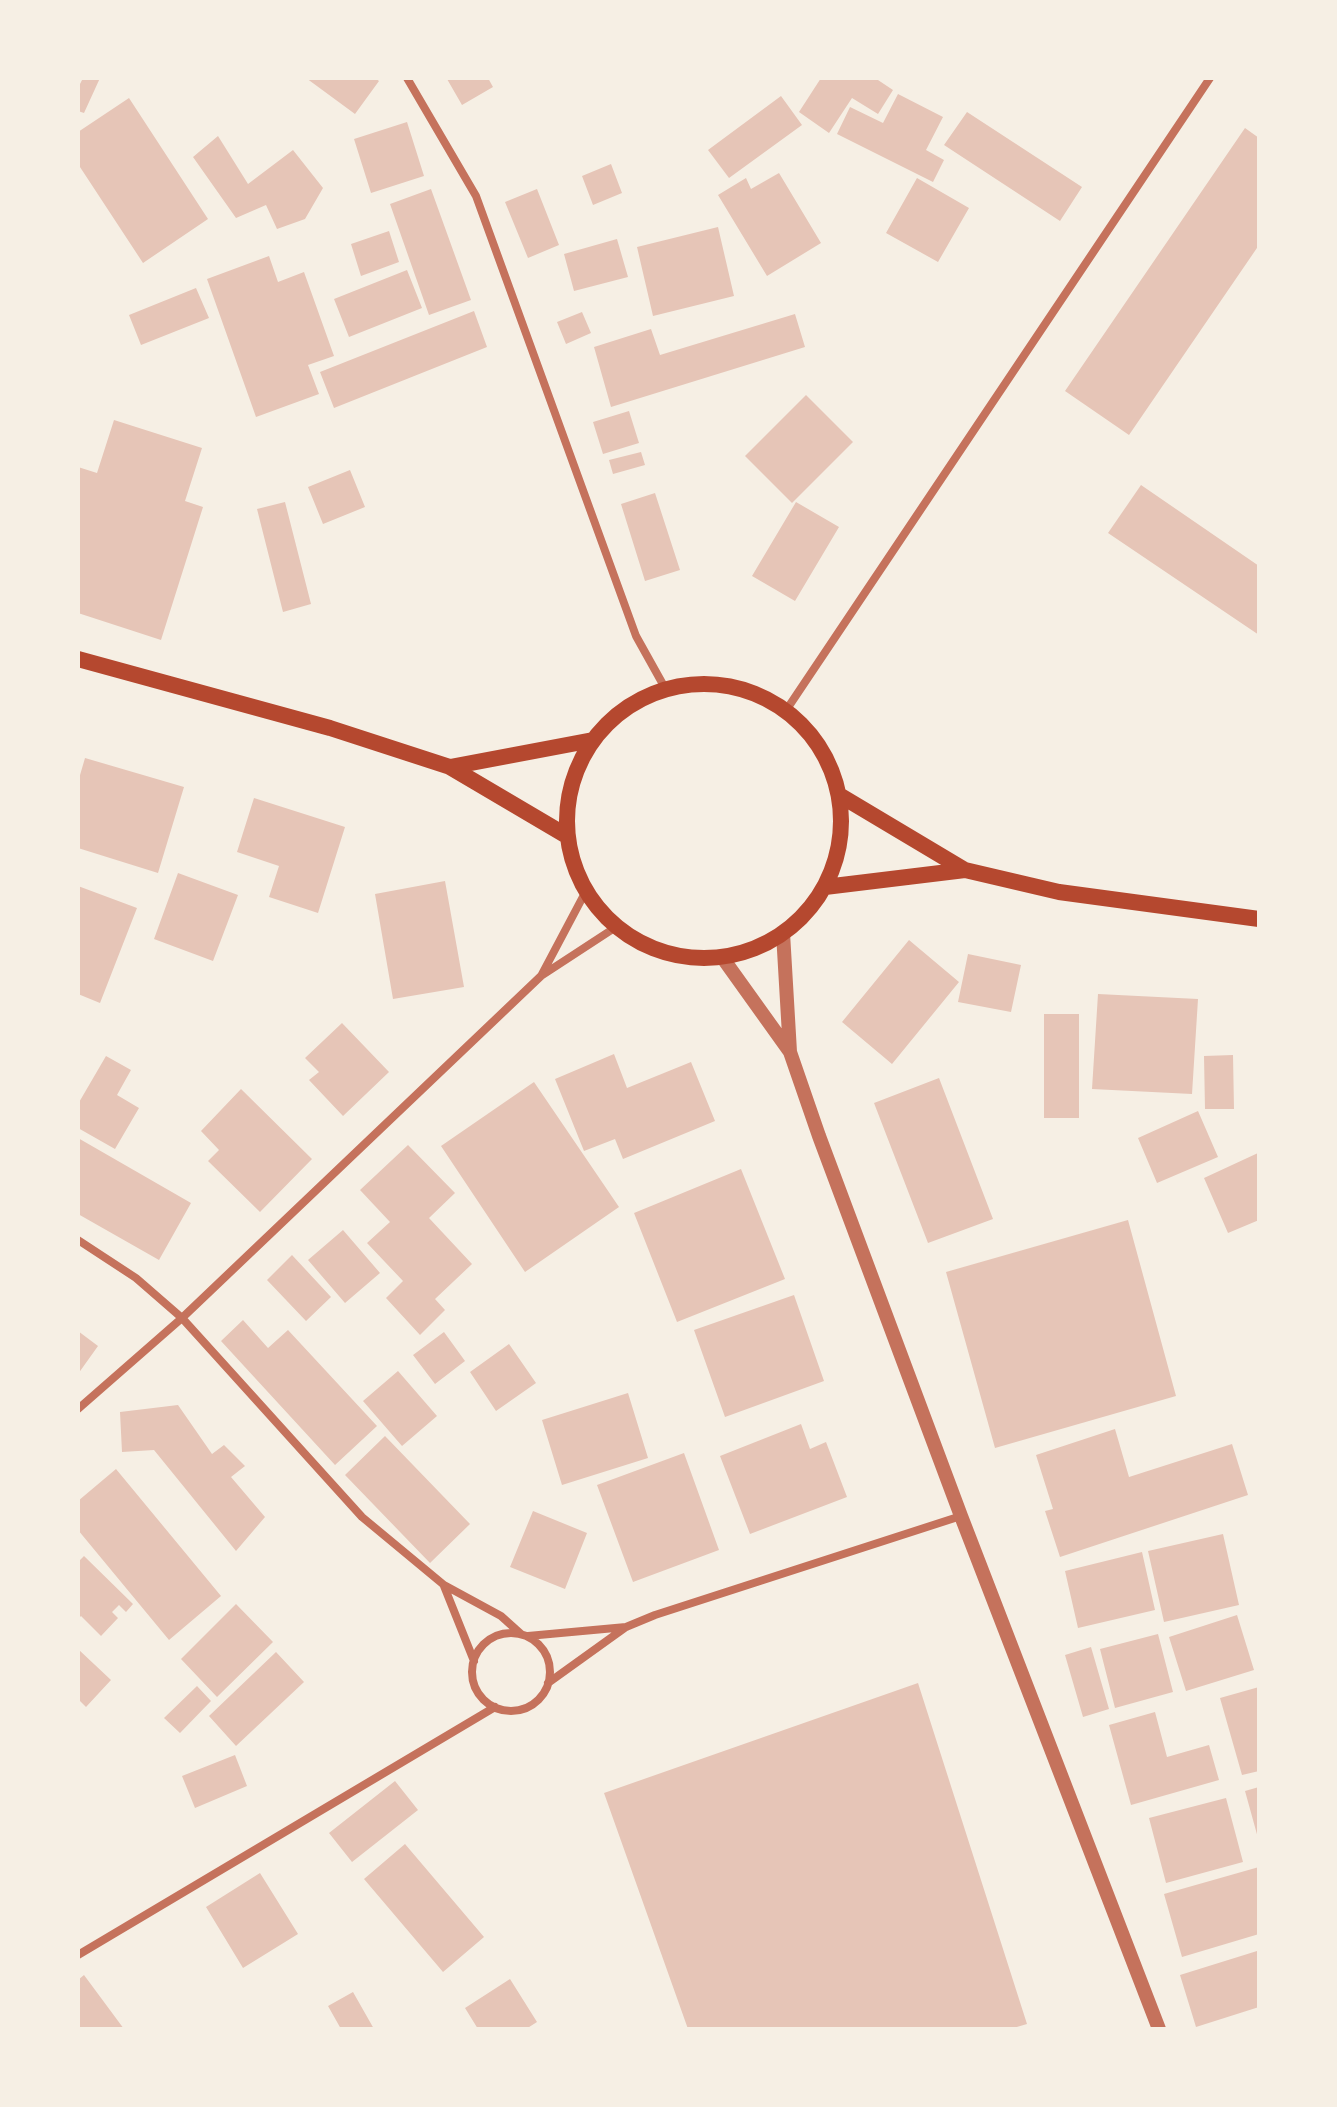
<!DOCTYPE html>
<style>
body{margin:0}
#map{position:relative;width:1337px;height:2107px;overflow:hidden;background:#f6efe4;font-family:"Zilla Slab",serif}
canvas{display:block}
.frame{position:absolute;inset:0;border:80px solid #f6efe4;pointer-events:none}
</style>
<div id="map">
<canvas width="1337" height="2107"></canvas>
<div class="frame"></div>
</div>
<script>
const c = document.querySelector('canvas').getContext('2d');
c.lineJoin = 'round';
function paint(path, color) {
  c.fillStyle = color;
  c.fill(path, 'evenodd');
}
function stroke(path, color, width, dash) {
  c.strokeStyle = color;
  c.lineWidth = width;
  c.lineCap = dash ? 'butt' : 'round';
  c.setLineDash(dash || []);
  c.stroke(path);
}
paint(new Path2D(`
 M83,78h17l-16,35 -6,-2v-23z
 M306,78h69l4,3 -24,33z
 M488,78l5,9 -31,18 -15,-26z
 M821,78h54l18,12 -15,24 -26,-16 -23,35 -30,-21z
 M898,94l45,23 -17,33 18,10 -11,22 -96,-48 13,-27 33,16z
 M781,96l21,29 -73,53 -21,-28z
 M129,98l79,121 -65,44 -65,-99v-32z
 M967,112l115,75 -22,34 -116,-76z
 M407,122l17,54 -53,17 -17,-54z
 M1245,128l14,10v107l-130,190 -64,-44z
 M218,136l30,48 45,-34 30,38 -18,31 -28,10 -11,-24 -30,13 -43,-61z
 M611,164l11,29 -29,12 -11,-29z
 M779,173l42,70 -54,33 -49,-81 28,-17 5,11z
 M917,178l52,30 -31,54 -52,-29z
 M431,189l40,111 -42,15 -39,-111z
 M537,189l22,56 -31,13 -23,-56z
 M718,227l16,69 -81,20 -16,-69z
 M389,231l10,31 -38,14 -10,-32z
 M617,239l11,38 -54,14 -10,-37z
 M269,256l9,26 26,-10 30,84 -26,9 11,29 -63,23 -49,-138z
 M407,270l15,38 -73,29 -15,-38z
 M196,288l13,30 -68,27 -12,-30z
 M474,311l13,36 -153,61 -14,-36z
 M582,312l9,21 -25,11 -9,-22z
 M795,314l10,33 -194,60 -17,-60 57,-18 9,26z
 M806,395l47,47 -61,61 -47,-47z
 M629,411l10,32 -36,11 -10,-32z
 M114,420l88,28 -17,53 18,6 -42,133 -83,-27v-146l19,6z
 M641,452l4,13 -32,9 -4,-14z
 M350,470l15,37 -42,17 -15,-37z
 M1141,485l118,81v69l-151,-102z
 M655,493l25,77 -35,11 -24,-77z
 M285,502l26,102 -28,8 -26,-103z
 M796,502l43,25 -44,74 -43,-25z
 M85,758l99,29 -26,86 -80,-25v-66z
 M254,798l91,29 -27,86 -49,-16 10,-31 -42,-14z
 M178,873l60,22 -25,66 -59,-22z
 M445,881l19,106 -71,12 -18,-105z
 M78,886l59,22 -37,95 -22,-9z
 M909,940l50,42 -67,82 -50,-42z
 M968,954l53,11 -10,47 -53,-10z
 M1098,994l100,5 -6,95 -100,-5z
 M1044,1014h35v104h-35z
 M342,1023l47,49 -46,44 -34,-36 10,-8 -14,-14z
 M614,1054l13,34 64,-26 24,59 -92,38 -8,-20 -31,12 -29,-72z
 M1233,1055l1,54h-29l-1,-53z
 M106,1056l25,14 -14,25 22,13 -24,41 -37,-21v-24z
 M939,1078l54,141 -65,24 -54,-140z
 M534,1082l85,125 -94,65 -84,-126z
 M241,1089l71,70 -52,53 -52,-51 11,-11 -18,-19z
 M1198,1111l20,46 -61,26 -19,-45z
 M78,1138l113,65 -32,57 -81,-46z
 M408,1145l47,48 -26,25 43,46 -37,35 10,11 -25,25 -34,-37 17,-17 -36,-38 23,-21 -30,-32z
 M1258,1153l1,67 -31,13 -24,-55z
 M741,1169l44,110 -108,43 -43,-109z
 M1128,1220l48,176 -181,52 -49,-176z
 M343,1230l37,43 -35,30 -37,-43z
 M292,1255l39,42 -25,24 -39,-41z
 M794,1295l30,86 -99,36 -31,-87z
 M243,1320l25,28 20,-18 89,96 -42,39 -114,-124z
 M78,1331l20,15 -20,28z
 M444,1332l21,29 -30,23 -22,-29z
 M509,1344l27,39 -40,28 -26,-39z
 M398,1371l39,45 -35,30 -39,-45z
 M628,1393l20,65 -86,27 -20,-65z
 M178,1405l34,49 12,-9 21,21 -14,11 34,40 -29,34 -82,-101 -32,2 -2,-40z
 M801,1424l9,25 16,-7 21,55 -97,37 -30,-78z
 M1115,1429l14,48 103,-33 16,51 -188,62 -15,-46 8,-2 -17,-54z
 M385,1436l85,88 -40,39 -85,-88z
 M684,1453l35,97 -86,32 -36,-97z
 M116,1469l105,127 -52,44 -91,-110v-29z
 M533,1511l54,22 -22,56 -55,-22z
 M1223,1534l16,71 -75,17 -16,-71z
 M1142,1552l13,58 -77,18 -13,-57z
 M84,1556l49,48 -7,8 -7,-7 -7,7 6,6 -17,18 -20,-20 -3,3v-57z
 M236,1604l37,38 -56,55 -36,-38z
 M1237,1615l17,55 -68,21 -17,-54z
 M1158,1634l15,58 -58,16 -15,-59z
 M1091,1647l18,62 -26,8 -18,-62z
 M78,1649l33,31 -25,27 -8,-8z
 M276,1652l28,30 -68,64 -27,-30z
 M918,1683l109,341 -17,5h-322l-84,-236z
 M197,1686l14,15 -31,32 -16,-15z
 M1259,1687v84l-17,4 -22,-77z
 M1155,1712l12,45 42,-12 10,35 -88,25 -22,-80z
 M235,1755l12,31 -52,22 -13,-32z
 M395,1781l23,29 -66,52 -23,-29z
 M1259,1787v51h-1l-13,-47z
 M1226,1798l17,64 -77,21 -17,-65z
 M405,1844l79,93 -41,35 -79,-93z
 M1259,1867v67l-77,23 -18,-63z
 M260,1873l38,61 -55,34 -37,-61z
 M1257,1951l2,56 -63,20 -16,-52z
 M84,1975l40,54h-46v-49z
 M510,1979l27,43 -11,7h-48l-13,-21z
 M353,1992l21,37h-33l-13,-23z`), '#e6c5b7');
stroke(new Path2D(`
 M407,78l69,118 160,440 29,52
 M787,709l423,-631
 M541,976l45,-85
 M78,1240l58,38 46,40 359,-342 75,-49
 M78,1409l104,-91 180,199 82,68 57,31 20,18
 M444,1586l30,75
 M472 1672a39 39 0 1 1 78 0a39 39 0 1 1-78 0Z
 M528,1636l98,-9
 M548,1683l78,-56 29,-12 306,-99
 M78,1955l417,-248`), '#c5725c', 8);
stroke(new Path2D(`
 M783,933l7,119 29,84 142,380 198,513
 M722,957l68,95`), '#c5725c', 14);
stroke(new Path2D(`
 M78,659l252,69 120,39 117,69
 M567 821a137 137 0 1 1 274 0a137 137 0 1 1-274 0Z
 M450,767l143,-27
 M841,796l124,74 94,22 200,27
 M825,887l140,-17`), '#b5482f', 16);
</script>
